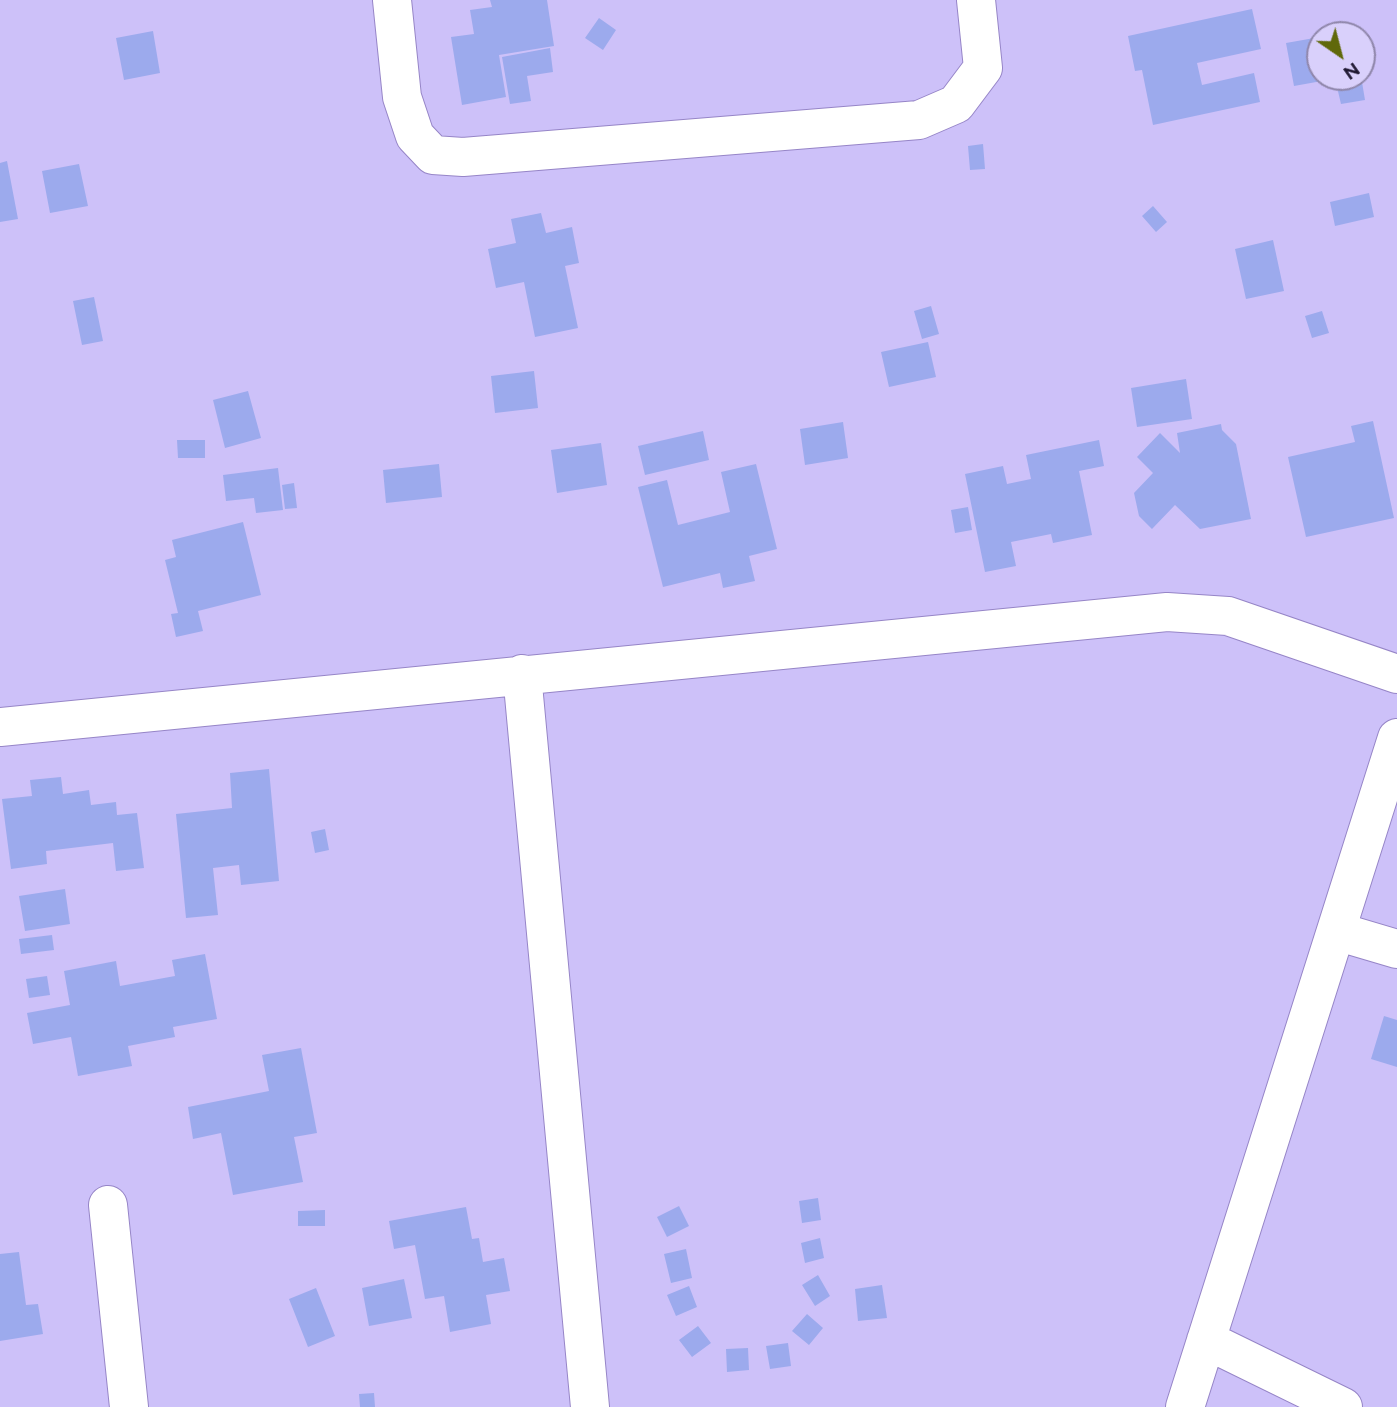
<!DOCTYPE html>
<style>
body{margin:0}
#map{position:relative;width:1397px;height:1407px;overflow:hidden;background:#cdc1f9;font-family:Raleway,sans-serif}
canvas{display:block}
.north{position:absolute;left:1306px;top:21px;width:70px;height:70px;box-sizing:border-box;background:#d9d0fb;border:2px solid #8f86aa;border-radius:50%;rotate:145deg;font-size:19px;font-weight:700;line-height:28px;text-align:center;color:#1f1831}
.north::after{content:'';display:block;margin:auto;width:24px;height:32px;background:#60680a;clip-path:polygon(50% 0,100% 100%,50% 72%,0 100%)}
</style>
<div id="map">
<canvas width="1397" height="1407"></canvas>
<div class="north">N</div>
</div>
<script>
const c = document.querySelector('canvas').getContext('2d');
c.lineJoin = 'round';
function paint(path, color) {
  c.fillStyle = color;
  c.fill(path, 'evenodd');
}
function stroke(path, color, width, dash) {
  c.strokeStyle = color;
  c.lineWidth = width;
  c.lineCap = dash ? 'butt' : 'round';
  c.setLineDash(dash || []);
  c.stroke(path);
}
paint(new Path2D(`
 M490,0h57l7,46 -55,9 7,42 -44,8 -11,-68 23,-3 -4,-24 22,-3z
 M1252,9l9,40 -64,14 5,22 52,-12 6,29 -107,23 -11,-55 -7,1 -7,-35z
 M599,18l17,12 -13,20 -18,-12z
 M153,31l7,42 -36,7 -8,-42z
 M1320,37v40h13v2l-39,7 -8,-43z
 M550,48l3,24 -26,4 4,25 -21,3 -8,-47z
 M1362,82l3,18 -24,4 -4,-17z
 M983,144l2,25 -15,1 -2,-24z
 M7,161l11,58 -18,3v-59z
 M79,164l9,42 -38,7 -8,-42z
 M1369,193l5,24 -39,9 -5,-24z
 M1153,206l14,16 -11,10 -14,-16z
 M541,213l5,20 26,-6 7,36 -14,3 13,62 -43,9 -11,-55 -28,6 -8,-39 28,-6 -5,-24z
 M1273,240l11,51 -38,8 -11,-50z
 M94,297l9,44 -21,4 -9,-44z
 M931,306l8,28 -17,5 -8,-28z
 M1322,311l7,22 -17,5 -7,-22z
 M928,342l8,35 -47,10 -8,-35z
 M534,371l4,37 -43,5 -4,-37z
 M1186,379l6,40 -55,8 -6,-39z
 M248,391l13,47 -36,10 -12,-48z
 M1373,421l21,97 -88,19 -18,-80 67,-15 -4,-16z
 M843,422l5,36 -43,7 -5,-36z
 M1221,424l1,6 14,14 15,75 -51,10 -25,-24 -23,24 -13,-13 -5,-23 19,-20 -16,-16 23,-24 20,20 -3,-20z
 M703,431l6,29 -64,15 -7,-29z
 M177,440h28v18h-27z
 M1099,440l5,26 -25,5 13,64 -39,8 -2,-9 -40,8 5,24 -31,6 -20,-98 38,-8 4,18 24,-5 -5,-24z
 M601,443l6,42 -50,8 -6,-43z
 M439,464l3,33 -56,6 -3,-33z
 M756,464l21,85 -28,7 6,25 -32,7 -3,-15 -57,14 -25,-100 29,-7 11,45 52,-13 -9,-40z
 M278,468l5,42 -27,3 -2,-15 -28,3 -3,-26z
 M294,483l3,25 -12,1 -3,-24z
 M968,507l4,23 -17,3 -4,-23z
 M243,522l18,73 -63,16 5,20 -27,6 -5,-23 7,-1 -13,-53 11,-3 -4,-17z
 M269,769l10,112 -38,4 -2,-20 -26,3 5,47 -32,3 -10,-104 56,-6 -2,-35z
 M61,777l2,17 26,-4 2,15 25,-3 1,13 20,-2 7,55 -28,3 -3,-28 -67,8 1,13 -36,5 -9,-70 30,-3 -2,-16z
 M325,829l4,21 -14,3 -4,-21z
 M65,889l5,35 -45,7 -6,-35z
 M52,935l2,15 -33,4 -2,-15z
 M205,954l12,65 -44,8 2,10 -47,9 4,20 -54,10 -7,-39 -38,7 -6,-31 43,-8 -6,-34 52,-10 4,25 55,-10 -3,-16z
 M47,976l3,19 -21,3 -3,-19z
 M1384,1016l13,4v47l-26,-8z
 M301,1048l16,85 -23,4 9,45 -70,13 -12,-62 -28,6 -5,-32 81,-16 -7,-36z
 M818,1198l3,22 -19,3 -3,-22z
 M679,1206l10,20 -22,11 -10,-20z
 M466,1207l6,32 7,-1 4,24 21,-4 6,33 -24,4 5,29 -41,8 -6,-36 -19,3 -10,-54 -21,4 -5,-28z
 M325,1210v16h-27v-15z
 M820,1238l4,20 -19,5 -4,-20z
 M686,1249l6,29 -21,5 -7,-29z
 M19,1252l7,53 12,-1 5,30 -43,7v-87z
 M818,1275l12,21 -15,10 -13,-21z
 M404,1279l8,39 -43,8 -7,-38z
 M882,1285l5,33 -29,3 -3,-32z
 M689,1286l8,21 -21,9 -9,-21z
 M316,1288l19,48 -27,11 -19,-48z
 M807,1314l16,14 -14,17 -17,-14z
 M698,1326l13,17 -19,14 -13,-17z
 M788,1343l3,23 -21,3 -4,-23z
 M748,1348l1,22 -22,2 -1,-23z
 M374,1393l1,14h-15l-1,-13z`), '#9caaed');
const minor = new Path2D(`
 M392,0l10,97 13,39 18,19 30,2 456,-37 37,-16 27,-36 -7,-68
 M522,674l68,733
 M0,727l1167,-115 61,4 169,58
 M1336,931l61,18
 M108,1205l21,202
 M1206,1340l137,67
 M1185,1407l212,-669`);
stroke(minor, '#9685c7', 40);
stroke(minor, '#fff', 38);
</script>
